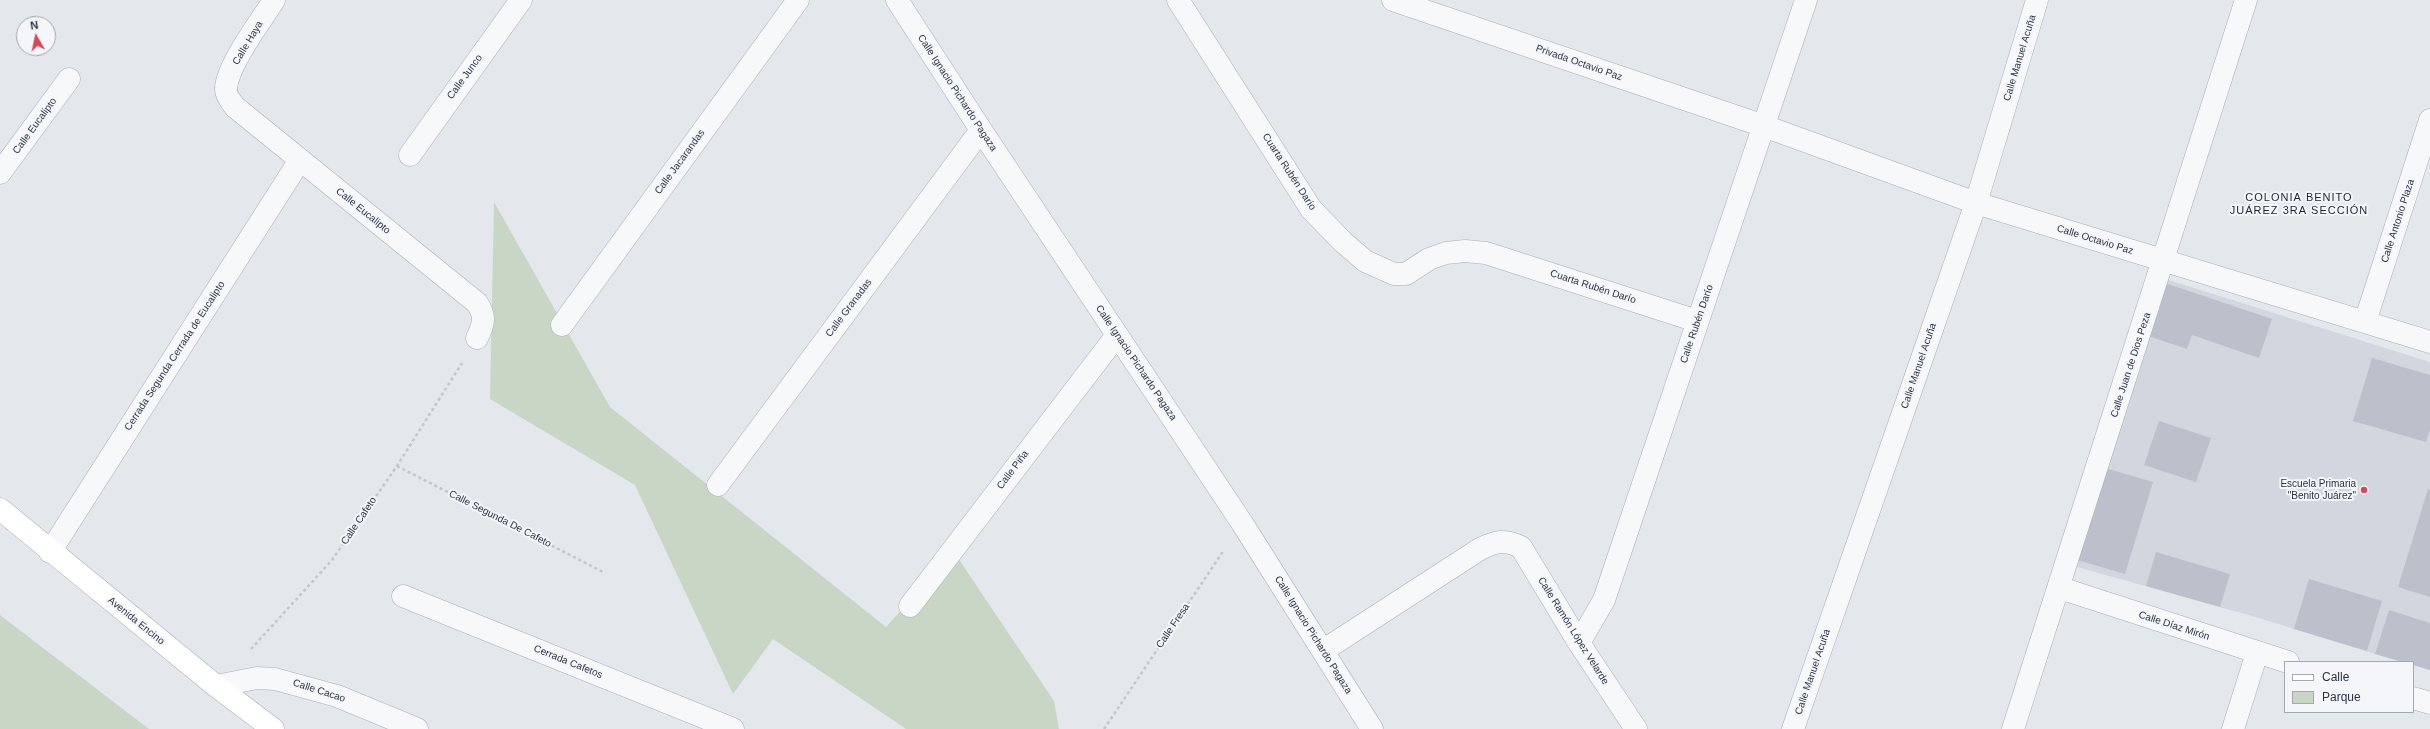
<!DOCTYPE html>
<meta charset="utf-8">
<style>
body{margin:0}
#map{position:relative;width:2430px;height:729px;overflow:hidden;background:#e4e7ec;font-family:Helvetica,sans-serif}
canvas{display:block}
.legend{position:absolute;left:2284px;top:661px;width:130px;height:52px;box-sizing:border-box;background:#f4f6f9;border:1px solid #a4a8b1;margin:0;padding:5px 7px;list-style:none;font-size:12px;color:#2b3445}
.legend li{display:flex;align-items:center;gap:8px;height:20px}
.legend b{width:20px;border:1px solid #a4a8b1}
.north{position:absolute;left:16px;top:16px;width:40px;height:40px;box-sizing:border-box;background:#f4f6f9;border:1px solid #a4a8b1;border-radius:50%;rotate:351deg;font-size:11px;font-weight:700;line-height:16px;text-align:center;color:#2b3445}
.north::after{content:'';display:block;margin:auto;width:14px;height:18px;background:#d1495b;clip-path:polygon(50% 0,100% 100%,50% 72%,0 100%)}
</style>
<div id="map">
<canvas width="2430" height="729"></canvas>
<ul class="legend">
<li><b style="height:5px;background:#fff"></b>Calle</li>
<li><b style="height:11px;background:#c9d6c5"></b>Parque</li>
</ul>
<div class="north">N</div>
</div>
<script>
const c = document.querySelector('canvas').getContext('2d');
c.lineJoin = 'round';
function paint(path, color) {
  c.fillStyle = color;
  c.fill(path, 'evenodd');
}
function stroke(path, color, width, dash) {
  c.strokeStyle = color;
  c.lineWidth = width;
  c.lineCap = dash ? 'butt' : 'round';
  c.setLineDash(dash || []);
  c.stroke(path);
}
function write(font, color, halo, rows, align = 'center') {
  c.font = font + ' Helvetica,sans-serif';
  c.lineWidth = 4;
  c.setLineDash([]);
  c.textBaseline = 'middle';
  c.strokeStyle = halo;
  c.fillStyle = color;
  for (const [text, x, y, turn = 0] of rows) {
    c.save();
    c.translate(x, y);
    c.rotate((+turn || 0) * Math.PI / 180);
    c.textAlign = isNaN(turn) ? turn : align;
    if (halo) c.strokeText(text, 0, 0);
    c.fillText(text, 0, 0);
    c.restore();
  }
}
paint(new Path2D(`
 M2156,276l274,86v308l-17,-5v-3l-38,-8 -116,-36 -189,-53z`), '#d2d6de');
paint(new Path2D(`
 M494,202l116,205 276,220 68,-75 100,149 5,28h-153l-133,-90 -40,55 -98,-209 -145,-86z
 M0,615l128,98 21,16h-149z`), '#c9d6c5');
paint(new Path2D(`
 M2159,281l113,38 -13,39 -67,-23 -5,14 -45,-15z
 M2372,358l58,17v54l-4,13 -73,-21z
 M2159,421l52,17 -15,44 -52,-17z
 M2105,468l48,14 -28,92 -48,-14z
 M2428,489l2,1v107l-32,-10z
 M2156,552l74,22 -10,33 -74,-21z
 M2309,579l73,22 -15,50 -73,-22z
 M2389,610l41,13v47l-17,-5v-3h-11l-27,-8z`), '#bbc0ca');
const pedestrian = new Path2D(`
 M50,552l250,-392`);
const minor = new Path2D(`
 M274,0c-13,21 -46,64 -48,88 -1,6 5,14 9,19l242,196c9,13 7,21 0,35
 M897,0l84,130 261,393 130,206
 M1178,0l133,209 32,33 22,19 29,13h12l23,-15 17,-6 19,-2 21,2 211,68
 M1393,0l371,126 212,77 454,139
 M410,155l111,-155
 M0,173l69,-94
 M2365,322l65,-202
 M562,325l236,-325
 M718,485l263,-355
 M2060,588l228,74
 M403,596l330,133
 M910,606l207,-271
 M1579,643l25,-43 202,-600
 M1324,650l156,-101c16,-8 25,-10 41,-2l58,96 57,86
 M216,686l41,-8 18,1 62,17 80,33
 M2413,698l17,5
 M1793,729l183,-526 61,-203
 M2013,729l233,-729
 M2233,729l24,-76`);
const secondary = new Path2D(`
 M0,509l216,177 57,43`);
stroke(pedestrian, '#a9aeb7', 23);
stroke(minor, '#a9aeb7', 23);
stroke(secondary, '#a9aeb7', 23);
stroke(new Path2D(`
 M397,466l206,106
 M251,649l81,-89 65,-94 65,-103
 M1104,729l120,-179`), '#c2c5cb', 2.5, [3, 3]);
stroke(pedestrian, '#f7f8fa', 22);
stroke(minor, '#f7f8fa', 22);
stroke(secondary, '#fff', 22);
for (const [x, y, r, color] of [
 [2364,490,4,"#d1495b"]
]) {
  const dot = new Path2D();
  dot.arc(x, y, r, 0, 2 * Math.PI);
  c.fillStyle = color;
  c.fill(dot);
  stroke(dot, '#f4f6f9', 1.5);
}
write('10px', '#2b3445', '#f4f6f9', [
 ["Calle Haya",248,43,-59],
 ["Calle Manuel Acuña",2020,58,-73],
 ["Privada Octavio Paz",1579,63,19],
 ["Calle Junco",465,77,-54],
 ["Calle Ignacio Pichardo Pagaza",957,93,57],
 ["Calle Eucalipto",35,126,-54],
 ["Calle Jacarandas",680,162,-54],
 ["Cuarta Rubén Darío",1289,172,57],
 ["Calle Eucalipto",363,211,39],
 ["Calle Antonio Plaza",2398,221,-72],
 ["Calle Octavio Paz",2095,240,17],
 ["Cuarta Rubén Darío",1593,287,18],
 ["Calle Granadas",849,308,-53],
 ["Calle Rubén Darío",1697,324,-71],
 ["Cerrada Segunda Cerrada de Eucalipto",175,356,-57],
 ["Calle Ignacio Pichardo Pagaza",1136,363,56],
 ["Calle Juan de Dios Peza",2131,365,-72],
 ["Calle Manuel Acuña",1919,366,-71],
 ["Calle Piña",1013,470,-53],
 ["Calle Segunda De Cafeto",500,519,27],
 ["Calle Cafeto",359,521,-56],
 ["Avenida Encino",136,621,39],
 ["Calle Fresa",1173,626,-56],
 ["Calle Díaz Mirón",2174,626,18],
 ["Calle Ramón López Velarde",1573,631,58],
 ["Calle Ignacio Pichardo Pagaza",1313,635,58],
 ["Cerrada Cafetos",568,662,22],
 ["Calle Manuel Acuña",1813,672,-71],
 ["Calle Cacao",319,691,18]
]);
write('10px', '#2b3445', '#f4f6f9', [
 ["Escuela Primaria",2356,484],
 ["\"Benito Juárez\"",2356,496]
], 'right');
c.letterSpacing = '1px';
write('11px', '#1d2536', '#f4f6f9', [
 ["COLONIA BENITO",2299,198],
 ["JUÁREZ 3RA SECCIÓN",2299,211]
]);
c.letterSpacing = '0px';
</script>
